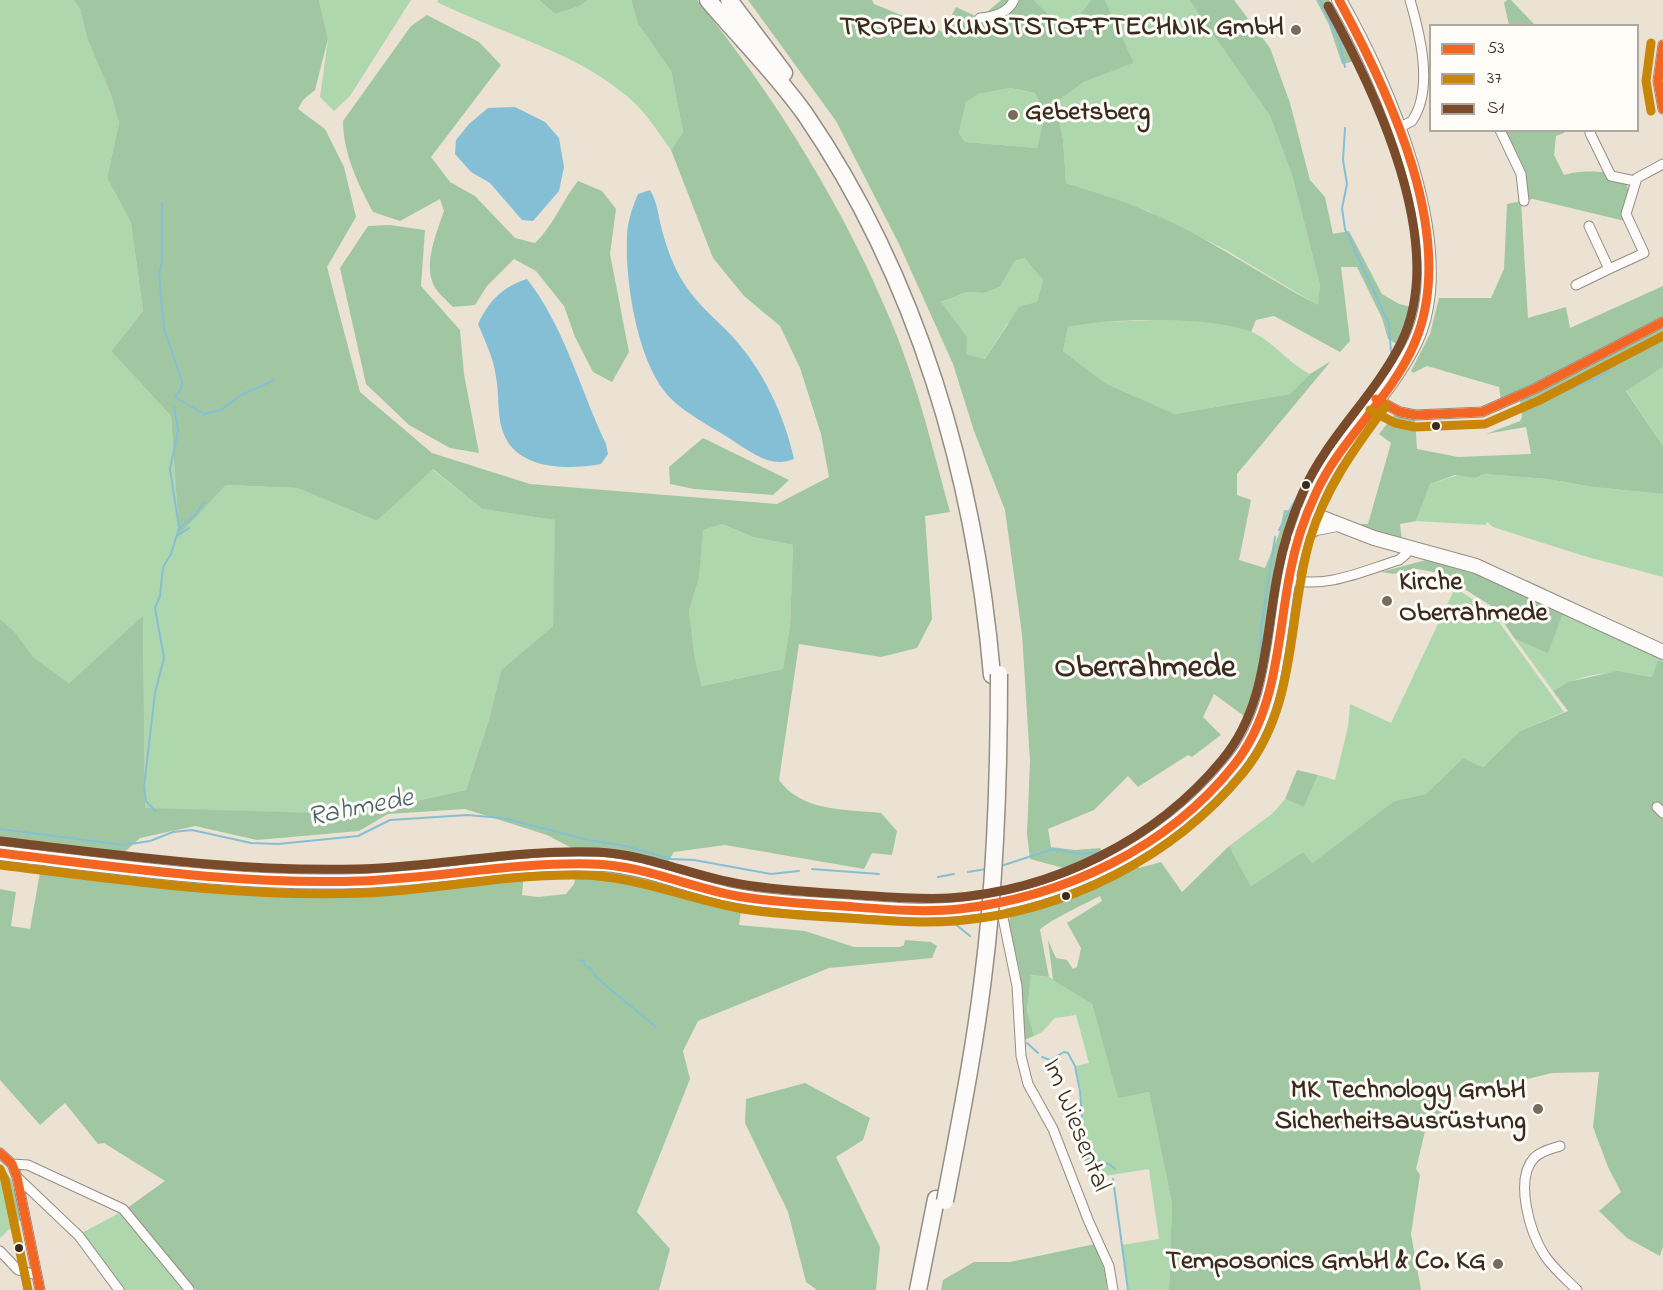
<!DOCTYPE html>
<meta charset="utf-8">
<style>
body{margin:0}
#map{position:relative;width:1663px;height:1290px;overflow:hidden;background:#ebe2d4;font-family:"Indie Flower",sans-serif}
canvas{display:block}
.legend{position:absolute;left:1429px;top:24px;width:210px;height:108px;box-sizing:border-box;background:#fdfcf7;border:2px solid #afa8a0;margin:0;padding:8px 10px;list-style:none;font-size:18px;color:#3b2a1e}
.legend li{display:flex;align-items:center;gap:12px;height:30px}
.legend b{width:30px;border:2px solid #afa8a0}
</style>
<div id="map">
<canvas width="1663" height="1290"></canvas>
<ul class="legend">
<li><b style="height:8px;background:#f26522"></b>53</li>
<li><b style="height:8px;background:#c88708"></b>37</li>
<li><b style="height:8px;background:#7a4b2a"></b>S1</li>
</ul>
</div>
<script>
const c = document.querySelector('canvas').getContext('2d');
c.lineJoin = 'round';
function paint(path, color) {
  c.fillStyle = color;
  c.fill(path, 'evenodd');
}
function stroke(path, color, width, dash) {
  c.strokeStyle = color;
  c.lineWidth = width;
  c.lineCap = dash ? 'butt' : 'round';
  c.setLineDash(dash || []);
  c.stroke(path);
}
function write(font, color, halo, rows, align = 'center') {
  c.font = font + ' "Indie Flower",sans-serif';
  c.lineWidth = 6;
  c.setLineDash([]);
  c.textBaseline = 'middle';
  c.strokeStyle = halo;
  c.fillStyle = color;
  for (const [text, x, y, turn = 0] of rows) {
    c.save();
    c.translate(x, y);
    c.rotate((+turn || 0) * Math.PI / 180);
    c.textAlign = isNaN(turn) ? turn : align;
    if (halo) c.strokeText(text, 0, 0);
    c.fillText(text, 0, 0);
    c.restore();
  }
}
paint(new Path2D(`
 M0,0h73l7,9 7,29 24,57 8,28 -12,55 24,45 12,88 -32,40 60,65 8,118 47,-49 71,3 80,33 55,-52 50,40 74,11 -3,106 -52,44 -11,46 -24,74 -110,24 -211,-5 -2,-192 -74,66 -36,-26 -18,-25 -15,-13z
 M319,0h92l-61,96 -16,15 -14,-14 8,-58z
 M438,0h101l16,14 25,-8 8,-6h43l7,24 33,47 12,61 -12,18c-13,-18 -25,-38 -43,-53 -55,-47 -127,-63 -191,-95z
 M1034,0h57l-25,32z
 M1105,0h84l81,116 22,59 28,110 -1,21 -93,-56 -78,-39 -82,-28 -3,-44 -8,-36 29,-21 50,-19z
 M1010,88l25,5 10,23 -8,32 -72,-6 -6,-9 7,-31 11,-8z
 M1024,258l19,22 -6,22 -30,22 -22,35 -19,-5 -25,-52 26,-10 17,1 16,-6 15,-26z
 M1089,322c45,0 127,-9 165,11 21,10 35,31 56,41l-20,20 -115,20 -70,-31 -42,-32 5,-24z
 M1663,367v79l-37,-56z
 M1461,474l15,4 7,-4 64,5 46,8 70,7v83l-79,-21 -91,-29 -6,-5 -2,3 -69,-4 14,-37z
 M722,524l31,13 40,8 -3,81 -7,43 -81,17 -7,-27 -6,-48 10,-33 3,-48z
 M1489,578l174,80v4l-5,-2 -6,17c-37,-7 -65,-6 -99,14l-38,-52 33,13 15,-38z
 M1527,580l136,64v4l-136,-65z
 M1455,588l36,23 73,101 -44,19 -37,36 -20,-9 -37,36 -32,7 -82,62 -9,-11 -52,34 -22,-40 44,-33 12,-14 19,8 14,-32 17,5 13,-53 2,-23 41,19z
 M1031,975l18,2 43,27 26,93 31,-5 23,112 -3,86h-40l-7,-45 37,-6 -10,-70 -51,8 -7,5 -8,-44 -2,-47 -5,-25 13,-3 -13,-48 -21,3 -13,14 -8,4 -7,-25z
 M0,1172l8,9 8,42 -16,15z
 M121,1212l66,78h-64l-43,-56z`), '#aed7ae');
paint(new Path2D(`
 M73,0h246l9,39 -13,51 -12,10 -5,9 27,20 19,38 12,50 -29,50 33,125 72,61 98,31 247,20 52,-27 -8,-43 -21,-66 -20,-42 -36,-30 -31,-38 -42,-108 12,-18 -12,-61 -33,-47 -7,-24h66c79,98 148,209 196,326 25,60 40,124 57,186l-25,4 7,103 -15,29 -36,9 -82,-13 -20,136c23,32 66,29 102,33l16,18 -5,24 -20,-2 -8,16 -139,-24 -51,7 -11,18 -37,-10 -39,-4 -40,-21 -82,-26 -77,5 -29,17 -102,9 -62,-14 -55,12 -24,22 -116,-13v-228l15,13 18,25 36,26 74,-67 2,192 211,6 110,-24 24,-74 11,-46 52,-44 2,-106 -73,-11 -49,-40 -56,52 -80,-33 -71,-3 -47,50 -8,-119 -60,-65 32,-40 -12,-88 -24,-45 12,-55 -8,-28 -24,-57 -7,-29zM722,524l31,13 40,8 -3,81 -7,43 -81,17 -7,-27 -6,-48 10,-33 4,-48z
 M539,0h49l-8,6 -25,8z
 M748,0h124l2,4 69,28 13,-25 24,11 21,-18h33l32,32 25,-32h14l29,63 -50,19 -29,21 8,36 3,44c27,9 56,17 83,29 59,25 112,63 169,93l2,-20 -28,-110 -22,-59 -81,-116h45l36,48 20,55 20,77 15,17 8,37 16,-3 33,63 17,10 18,4 -5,23 -10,16 -14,-8 -6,-21 -25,-51h-16l9,74 -10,11 -66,-36 -18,4 -5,12c-37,-16 -142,-14 -183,-5l-5,24 42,32 70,31 115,-20 20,-20 21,-13 -94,113v21l14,5 -12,60 26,8 14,-34 5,-24 13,1 -24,79 -11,93 -11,38 -37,-27 -11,23 18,18 -29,22 -4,-2 -50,32 -10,-11 -34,34 -46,19 3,18 24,3 25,-2 4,9 -30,14 -44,-12 -3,-25 3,-73 -8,-127 -17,-124 -31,-79 -21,-67 -54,-120 -63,-123zM1010,88l25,5 10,22 -8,33 -72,-6 -6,-9 7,-31 12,-8zM1024,258l19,22 -6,22 -18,5 -34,52 -19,-5 1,-17 -26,-35 26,-10 17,1 16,-6 15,-26z
 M1316,0h13l31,60 -18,4 -13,-39z
 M1507,0h4l24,25h-26l-5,-22z
 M427,15l52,27 22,23 -70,92 19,25 25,14 40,42 20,5c19,-18 27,-42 43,-62l24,10 14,18 -6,45 19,98 -17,30 -19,-10 -18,-35 -11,-31 -28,-35 -22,-12 -27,27 -12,19 -22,2c-6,-6 -15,-14 -19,-21 -11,-23 3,-54 10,-75l-4,-12 -40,22 -27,-9c-15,-28 -30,-59 -30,-91l68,-95z
 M1504,131h60v2l-8,3 -2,19 10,20c14,-5 61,-8 64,14 1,12 -8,20 -3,32l-92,-22 -7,1v-26z
 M1521,201l7,117 38,-11 4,21 93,-42v32l-162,83 -2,-14 -72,-21 -14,7 -2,-2 19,-37 9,-36h52l13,-29 3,-65z
 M390,225l35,5 -4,56 39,44 4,44 15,79 -29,-5 -41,-23 -43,-41 -26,-116 28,-42z
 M1663,328v39l-37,24 37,55v48l-70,-7 -46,-8 -64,-5 -7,4 -21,-3 -25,9 -14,37 -16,3 2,16 -43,-16h9l23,-81 -12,-9 15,-19 21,5 2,29 41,8 73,-3 -5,-27 -40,7 34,-13 2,-4 -2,-16z
 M703,438l86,42 -16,15 -79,-6 -24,-5 -1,-17z
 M1426,560l63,18 74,36 -15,39 -33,-14 -22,-32 -54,-34 -22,-4 -24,5 -12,-2z
 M1658,660l5,2v584l-3,10 -33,-18 -28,-27 22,-19 -13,-25 -15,-40 6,-55 -47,1 -106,26 -8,23 -12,5 -10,42 4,6 -9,59 10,56h-252l3,-86 -23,-112 -31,6 -26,-94 -39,-24 -5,-40 8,18 11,2 6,9 4,-2 4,-19 -14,-25 35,-22 -2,-5c-10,5 -56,27 -60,34l9,47 -18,-2 -4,36 7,25 -10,4 -4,-68 -12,-49 5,-12 53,-15 70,-36 3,8 22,-6 21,30 47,-46 22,40 52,-34 9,11 82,-62 32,-7 37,-36 20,9 37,-36 48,-20 -15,-20 15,-9 49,-11 35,6z
 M1297,770l21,5 -14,32 -19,-8z
 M41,867l78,7 8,11 14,1 4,-7 113,12 169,-6 97,-12 -2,22 16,2 28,-3 8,-10 3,-15 51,5 114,30 -3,21 66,6 49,16h46l4,-2 1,-5 26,2 6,4 -5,12 -103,10 -131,53 -15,30 7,28 -53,133 33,37 -11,41h-463l-69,-82 38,-27 -61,-38 -6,1 -33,-41 -25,22 -40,-45v-191l16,3 -5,34 19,3z
 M805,1083l65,35 -7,22 -27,17 44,90 -4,43h-59l-11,-8 -18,-70 -43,-89 1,-24z
 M0,1164l11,15 11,40 -6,4 -8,-42 -8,-9z
 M1095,1244l10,28 2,18h-166l2,-10 31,-18h36z`), '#a1c7a2');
paint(new Path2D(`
 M515,107l30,15 14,16 5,29 -5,24 -26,30 -11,-1 -32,-37 -19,-11 -16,-18 1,-14 13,-16 19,-16z
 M650,190c8,14 8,25 12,40 5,19 12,38 23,55 13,20 31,34 47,51 31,34 52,78 62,123 -23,10 -43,-7 -62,-19 -21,-14 -51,-28 -67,-48 -28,-35 -40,-111 -38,-154 0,-15 5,-30 11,-44z
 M527,279c37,47 53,110 79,165l2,10 -7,10c-32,6 -80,6 -96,-27 -9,-19 -5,-40 -9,-60 -2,-18 -11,-36 -18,-53 11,-23 24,-37 49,-45z`), '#85bfd5');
stroke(new Path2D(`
 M1320,0l19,41 6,26
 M1345,128l-2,32 4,24 -5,24 3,21 44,95 2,28
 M162,203v58l-3,14 5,54 18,52 -1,8 -6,8 29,17 17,-4 18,-14 35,-16
 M1527,398l9,3 49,-18 14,-6 29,-22 35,-15
 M1349,415l34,-44
 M1333,437l9,-13
 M180,528l16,-14 8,-12
 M1279,530l37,-68
 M177,536l12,-8
 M1246,721l14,-56 1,-37 14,-91
 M155,811l-9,-10 -2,-14 11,-94 9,-35 -9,-50 5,-12 3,-29 8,-13 8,-26 -9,-59 8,-39 -4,-24
 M0,829l124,16 26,-4 23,-9 19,-2 59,13 27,1 80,-8 32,-16 77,-5 35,3 87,22 37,6 45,13 23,1 77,14 28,-3
 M1001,866l52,-17 27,5 22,-2
 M812,869l67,5
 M968,872l18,-3
 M938,877l16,-3
 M949,919l21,17
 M580,960l4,1 1,5 5,2 7,10 59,49
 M1027,1043l11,10
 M1042,1057l8,3 14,-8 4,1 7,13 5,25 5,67 24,6 6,5
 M1085,1158l5,24
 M1113,1179l15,111`), '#85bfd5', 2);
const street = new Path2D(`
 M980,18c14,-1 28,-5 34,-18
 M1663,45l-5,36 5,28
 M1397,129l15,-8c22,-32 8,-87 -2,-121
 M1500,130l21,44 3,27
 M1590,133l21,43 24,5
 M1609,269l35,-16 -18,-39 11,-36 26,-14
 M1576,285l33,-16 -20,-43
 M1376,399l24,13 16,3 66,-3 52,-23 129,-67
 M1288,580c41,8 72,-8 111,-20l7,-6 2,-7
 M1657,807l6,6
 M1000,903l17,83 4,70 7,28 25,45 36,93 20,44 4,24
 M1560,1146c-9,3 -19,5 -26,12 -20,22 -4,75 11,98 9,13 21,23 32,34
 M0,1153l12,11 5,13 23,113
 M12,1164l16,1 95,44 66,80
 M17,1177l62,59 40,54
 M0,1251l18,19 19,5`);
const secondary = new Path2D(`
 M1307,512l67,26 102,28 187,86
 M1298,538l18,-10 21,-4
 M0,853c120,14 239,32 360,28 81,-3 162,-21 243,-17 42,3 83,21 124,30 38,8 77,10 116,12 39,3 78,7 117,3 105,-11 208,-62 275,-145 42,-52 42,-118 53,-181 5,-32 15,-61 28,-91 25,-55 73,-96 99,-150 44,-93 -28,-259 -76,-342`);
const highway = new Path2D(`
 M708,0c32,38 68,73 97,114 113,165 170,363 187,561
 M729,0l55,73
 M918,1290l18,-91`);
stroke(street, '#948d84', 11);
stroke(secondary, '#948d84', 16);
stroke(highway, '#948d84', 19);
stroke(street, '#fcfbf9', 9);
stroke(secondary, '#fcfbf9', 14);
stroke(highway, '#fcfbf9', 16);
const highwayBridge = new Path2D(`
 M945,1201c14,-74 29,-149 38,-223 13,-101 16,-202 16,-304`);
stroke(highwayBridge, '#948d84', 19, []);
stroke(highwayBridge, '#fcfbf9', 16);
stroke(new Path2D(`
 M1663,45l-5,36 5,28
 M1376,399l24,13 16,3 66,-3 52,-23 129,-67
 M0,853c119,14 239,32 360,28 77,-3 154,-19 232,-17 51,1 96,23 145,32 35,6 70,8 106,10 38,3 78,7 116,3 105,-12 209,-61 275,-144 44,-55 43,-126 56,-192 5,-27 14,-55 26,-80 25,-55 76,-95 99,-151 44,-105 -26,-250 -76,-342
 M0,1153l12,11 5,13 23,113`), '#f26522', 9);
stroke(new Path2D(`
 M1651,43l-5,38 5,30
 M1370,410l25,13 20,4 70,-3 55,-24 123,-64
 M0,865c121,15 243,33 365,28 71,-3 141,-19 212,-18 57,0 110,24 166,34 34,5 68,7 102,9 36,2 73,6 110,3 110,-9 218,-63 288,-148 55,-67 44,-156 67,-234 15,-50 45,-92 76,-133
 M0,1169l5,11 23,110`), '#c88708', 9);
stroke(new Path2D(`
 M1,841c118,14 237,31 356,28 80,-2 159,-20 240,-17 49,2 95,24 143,32 34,6 69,8 104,10 35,2 70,6 105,4 104,-7 207,-58 273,-138 45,-53 43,-124 56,-188 5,-28 14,-55 25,-80 24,-55 71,-95 98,-149 48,-97 -25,-250 -73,-337`), '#7a4b2a', 9);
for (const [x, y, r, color] of [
 [1296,30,6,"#796a5e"],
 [1013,115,6,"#796a5e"],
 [1436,426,5,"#3b2a1e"],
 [1306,485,5,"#3b2a1e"],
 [1387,601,6,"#796a5e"],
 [1066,896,5,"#3b2a1e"],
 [1538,1109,6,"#796a5e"],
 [19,1248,5,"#3b2a1e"],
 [1498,1264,6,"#796a5e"]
]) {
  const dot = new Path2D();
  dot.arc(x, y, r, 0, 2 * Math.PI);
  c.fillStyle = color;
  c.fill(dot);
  stroke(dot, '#fdfcf7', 2);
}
write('bold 27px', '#3b2a1e', '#fdfcf7', [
 ["TROPEN KUNSTSTOFFTECHNIK GmbH",1284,30],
 ["Gebetsberg",1025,115,"left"],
 ["Kirche",1399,585,"left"],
 ["Oberrahmede",1399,616,"left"],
 ["MK Technology GmbH",1526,1093],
 ["Sicherheitsausrüstung",1526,1124],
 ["Temposonics GmbH & Co. KG",1486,1264]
], 'right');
write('27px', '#3b2a1e', '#fdfcf7', [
 ["Im Wiesental",1074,1126,68]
]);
write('italic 28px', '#476068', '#fdfcf7', [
 ["Rahmede",361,810,-11]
]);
write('bold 33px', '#3b2a1e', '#fdfcf7', [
 ["Oberrahmede",1145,671]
]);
</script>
